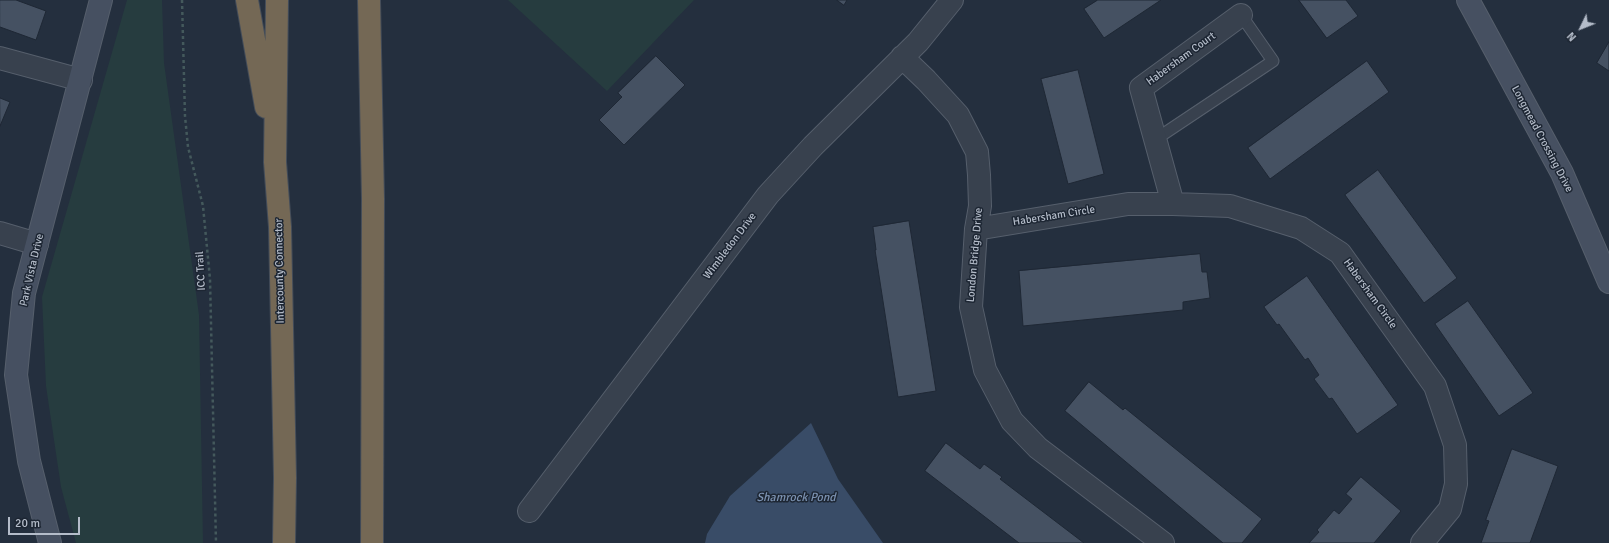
<!DOCTYPE html>
<style>
body{margin:0}
#map{position:relative;width:1609px;height:543px;overflow:hidden;background:#242f3e;font-family:Signika,sans-serif}
canvas{display:block}
.north{position:absolute;left:1561px;top:8px;width:40px;height:40px;-webkit-text-stroke:3px #1d2633;paint-order:stroke;rotate:227deg;font-size:11px;font-weight:700;line-height:16px;text-align:center;color:#b4bcc9}
.north::after{content:'';display:block;margin:auto;width:14px;height:18px;background:#b4bcc9;clip-path:polygon(50% 0,100% 100%,50% 72%,0 100%)}
.scale{position:absolute;left:8px;top:517px;width:72px;height:18px;box-sizing:border-box;border:2px solid #b4bcc9;border-top:0;padding-left:5px;font-size:12px;line-height:14px;white-space:nowrap;color:#b4bcc9;-webkit-text-stroke:3px #1d2633;paint-order:stroke}
</style>
<div id="map">
<canvas width="1609" height="543"></canvas>
<div class="north">N</div>
<div class="scale">20 m</div>
</div>
<script>
const c = document.querySelector('canvas').getContext('2d');
c.lineJoin = 'round';
function paint(path, color) {
  c.fillStyle = color;
  c.fill(path, 'evenodd');
}
function stroke(path, color, width, dash) {
  c.strokeStyle = color;
  c.lineWidth = width;
  c.lineCap = dash ? 'butt' : 'round';
  c.setLineDash(dash || []);
  c.stroke(path);
}
function write(font, color, halo, rows, align = 'center') {
  c.font = font + ' Signika,sans-serif';
  c.lineWidth = 3;
  c.setLineDash([]);
  c.textBaseline = 'middle';
  c.strokeStyle = halo;
  c.fillStyle = color;
  for (const [text, x, y, turn = 0] of rows) {
    c.save();
    c.translate(x, y);
    c.rotate((+turn || 0) * Math.PI / 180);
    c.textAlign = isNaN(turn) ? turn : align;
    if (halo) c.strokeText(text, 0, 0);
    c.fillText(text, 0, 0);
    c.restore();
  }
}
paint(new Path2D(`
 M127,0h35l2,63 35,252 4,228h-127l-15,-56 -15,-101 -4,-89z
 M508,0h186l-87,91z`), '#263c3f');
paint(new Path2D(`
 M811,423l27,56 45,64h-178l2,-9 23,-38z`), '#394c67');
const building = new Path2D(`
 M0,0h16l30,11 -10,29 -36,-13z
 M837,0h10l-3,5z
 M1098,0h63l-57,38 -20,-29z
 M1299,0h47l12,16 -31,22z
 M1609,42v29l-12,-8z
 M656,56l29,29 -61,60 -25,-25 23,-23 -4,-4z
 M1367,61l22,31 -119,87 -22,-31z
 M1078,70l26,104 -36,10 -27,-105z
 M0,98l10,4 -10,24z
 M1378,170l79,108 -33,25 -79,-108z
 M909,221l27,170 -38,6 -23,-147h1l-3,-23z
 M1200,254l2,18h5l3,26 -27,4v8l-160,16 -4,-55z
 M1307,276l91,129 -41,29 -25,-36 -3,1 -15,-20 5,-4 -11,-17 -3,2 -26,-36 -2,1 -13,-18z
 M1468,301l65,92 -34,23 -64,-92z
 M1089,382l34,28 2,-2 137,111 -20,24h-19l-158,-132z
 M946,443l34,26 4,-5 18,13 -2,2 84,64h-65l-94,-72z
 M1512,449l46,17 -28,77h-49l8,-22 -3,-1z
 M1361,477l40,34 -27,32h-65l10,-11 -2,-2 17,-20 5,4 13,-15 -6,-5z`);
paint(building, '#455162');
stroke(building, '#1f2835', 1);
const lane = new Path2D(`
 M1156,139l117,-78 -32,-46`);
const street = new Path2D(`
 M902,57l24,23 32,35 19,37 2,23 1,31 -4,23 -5,78 14,63 27,51 26,27 125,95
 M0,58l81,22
 M1173,204l-32,-116 100,-73
 M976,229l152,-25h45l57,2 71,22 39,25 95,133 20,59 1,39 -6,25 -28,34
 M0,233l37,11
 M529,511l239,-316 45,-49 105,-104 34,-42`);
const secondary = new Path2D(`
 M1468,0l94,173 47,109
 M50,543l-21,-82 -13,-86 8,-82 77,-293`);
const highway = new Path2D(`
 M247,0l19,107
 M277,0l-2,162 5,65 5,251 -1,65
 M369,0l4,199 -1,344`);
stroke(lane, '#565f6c', 13);
stroke(street, '#565f6c', 24);
stroke(secondary, '#565f6c', 24);
stroke(highway, '#434c59', 24);
stroke(new Path2D(`
 M182,0l3,116 3,31 15,59 7,73 6,264`), '#44595c', 2.5, [3, 3]);
stroke(lane, '#38414e', 11);
stroke(street, '#38414e', 22);
stroke(secondary, '#465061', 22);
stroke(highway, '#746855', 22);
write('11px', '#b4bcc9', '#1d2633', [
 ["Habersham Court",1181,59,-36],
 ["Longmead Crossing Drive",1542,139,62],
 ["Habersham Circle",1054,216,-9],
 ["Wimbledon Drive",730,246,-53],
 ["London Bridge Drive",975,255,-85],
 ["Park Vista Drive",32,270,-77],
 ["ICC Trail",201,271,-93],
 ["Intercounty Connector",280,271,-91],
 ["Habersham Circle",1370,294,54]
]);
write('italic 12px', '#7c92b1', '#1d2633', [
 ["Shamrock Pond",796,498]
]);
</script>
